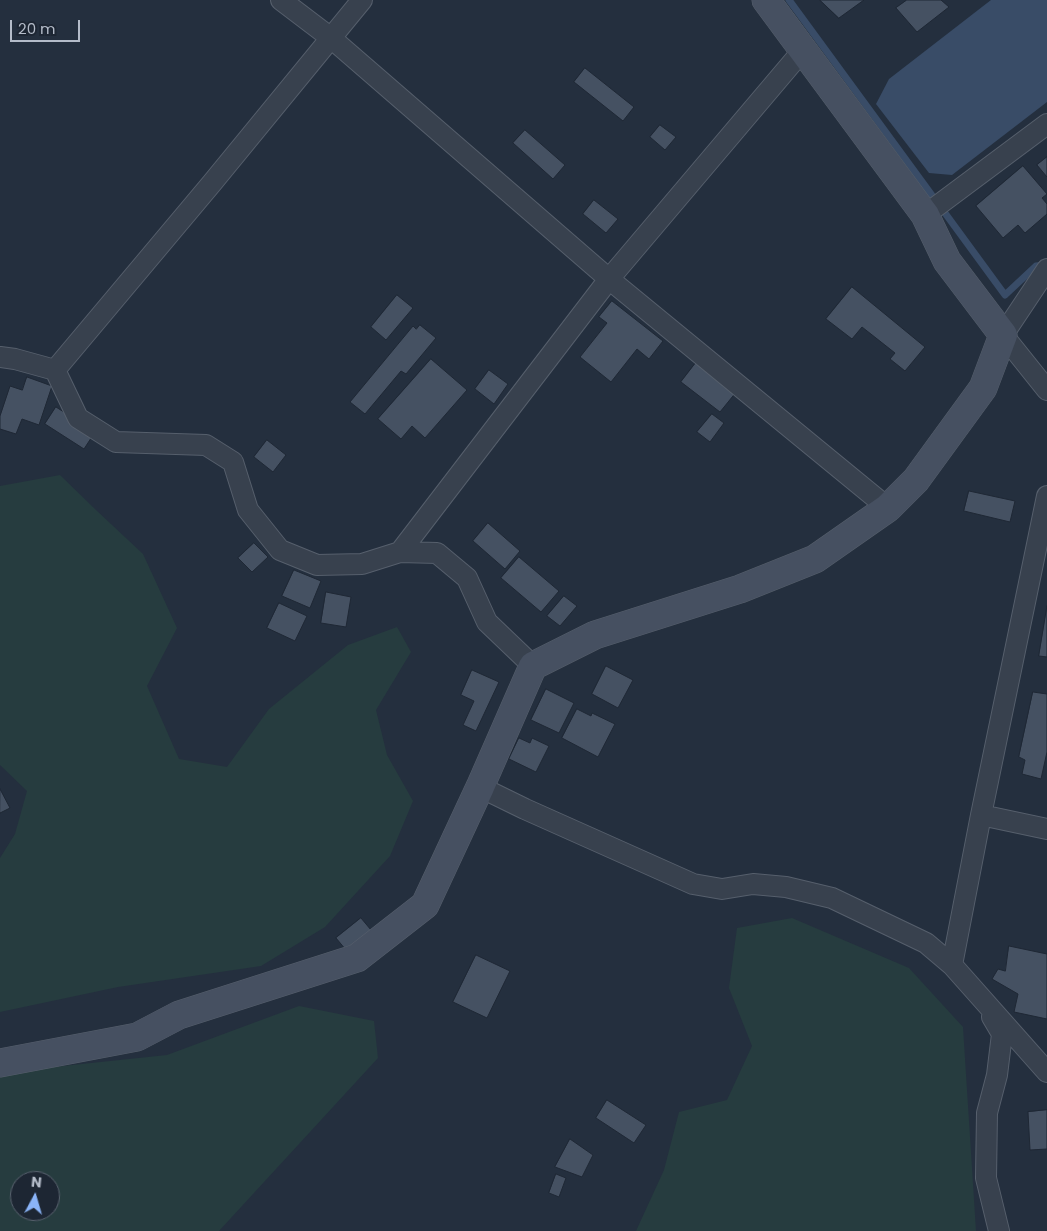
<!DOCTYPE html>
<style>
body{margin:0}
#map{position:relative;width:1047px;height:1231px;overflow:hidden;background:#242f3e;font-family:Poppins,sans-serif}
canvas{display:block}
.north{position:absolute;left:10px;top:1171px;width:50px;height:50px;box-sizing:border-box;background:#1d2633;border:1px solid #59626f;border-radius:50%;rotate:6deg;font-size:14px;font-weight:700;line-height:20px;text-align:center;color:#b4bcc9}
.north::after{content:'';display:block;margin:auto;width:18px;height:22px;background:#8ab4f8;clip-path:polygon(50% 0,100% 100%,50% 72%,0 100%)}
.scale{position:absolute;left:10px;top:20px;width:70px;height:22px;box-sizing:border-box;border:2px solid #b4bcc9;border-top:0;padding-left:6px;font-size:15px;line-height:18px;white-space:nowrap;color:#b4bcc9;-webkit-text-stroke:4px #1d2633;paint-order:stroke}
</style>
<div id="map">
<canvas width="1047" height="1231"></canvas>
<div class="north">N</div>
<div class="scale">20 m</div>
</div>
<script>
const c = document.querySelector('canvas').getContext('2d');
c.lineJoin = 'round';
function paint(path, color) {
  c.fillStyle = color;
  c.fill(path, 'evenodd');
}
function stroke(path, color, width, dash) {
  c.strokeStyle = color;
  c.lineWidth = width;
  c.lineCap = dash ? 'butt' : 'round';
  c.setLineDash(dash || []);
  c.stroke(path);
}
paint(new Path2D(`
 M60,475l36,35 47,44 34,74 -30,58 32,73 48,8 42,-58 79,-64 49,-18 14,25 -35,58 11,45 26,46 -23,55 -65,71 -64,39 -143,21 -118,25v-154l15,-24 12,-43 -27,-26v-279z
 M792,918l117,50 54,59 13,204h-340l28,-61 15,-58 48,-12 25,-54 -23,-58 8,-60z
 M299,1006l75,15 4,37 -159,173h-219v-155l25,-6 142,-15zM20,1181h30v30h-30z`), '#263c3f');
paint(new Path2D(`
 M991,0h56v102l-95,73 -23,-2 -53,-69 13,-25z`), '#394c67');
stroke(new Path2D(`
 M789,0l216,295 31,-29 8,-1`), '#394c67', 7);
const building = new Path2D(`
 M820,0h44l-25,18z
 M907,0h34l8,7 -32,25 -21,-24z
 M585,68l49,39 -11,14 -49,-39z
 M660,125l16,12 -11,13 -15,-13z
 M525,130l40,35 -12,14 -40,-36z
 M1047,157v20l-10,-12z
 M1023,166l24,28 -5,4 5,6v10l-22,19 -7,-8 -15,13 -27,-32z
 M594,200l24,19 -12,14 -23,-19z
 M852,287l73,60 -20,24 -15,-12 5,-6 -33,-26 -10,12 -26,-20z
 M397,295l16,13 -27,32 -15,-13z
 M612,301l51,40 -14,18 -12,-10 -26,33 -31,-25 27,-34 -8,-6z
 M420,325l16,13 -30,36 -5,-3 -36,43 -15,-12 63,-76 3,3z
 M431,359l36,31 -42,48 -13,-12 -11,13 -23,-20z
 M698,360l39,31 -17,21 -39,-30z
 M489,370l19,14 -14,20 -19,-15z
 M27,377l25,9 -13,39 -17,-6 -6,15 -16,-5v-13l10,-30 12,4z
 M56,407l39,25 -11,17 -39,-25z
 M712,414l12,9 -14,19 -13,-10z
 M267,440l19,15 -13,17 -19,-15z
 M969,491l46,10 -5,21 -46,-11z
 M488,523l32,28 -15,18 -32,-28z
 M254,543l14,14 -16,15 -14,-14z
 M519,557l40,34 -18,21 -40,-34z
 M294,570l27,11 -11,27 -28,-12z
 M326,592l25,5 -5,30 -25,-4z
 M564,596l13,10 -17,20 -13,-10z
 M279,603l28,13 -12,25 -28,-13z
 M1047,606v51l-8,-1z
 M606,666l27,14 -15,28 -26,-14z
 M472,670l27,12 -23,49 -13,-6 11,-24 -13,-6z
 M546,689l28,14 -15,30 -28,-13z
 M1033,692l14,2v58l-6,27 -19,-5 3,-14 -6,-3z
 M577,709l14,7 1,-3 23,11 -17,33 -36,-19z
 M519,738l11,5 2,-5 17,8 -13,26 -27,-13z
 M0,789l10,19 -10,5z
 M361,918l10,12 -25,20 -10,-12z
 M1009,946l38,8v65l-33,-7 4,-18 -26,-15 6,-10 7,2z
 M476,955l34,16 -23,47 -34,-16z
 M607,1100l39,25 -12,18 -38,-25z
 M1047,1110v39l-17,1 -2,-38z
 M570,1139l23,16 -11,22 -27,-10z
 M556,1174l10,4 -7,19 -10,-4z`);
paint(building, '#455162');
stroke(building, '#1f2835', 1);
const street = new Path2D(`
 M281,0l50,38 278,241 279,229
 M925,215l122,-91
 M1047,269l-44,66 44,55
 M0,357l15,2 40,11 23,48 38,24 90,3 27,17 15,48 32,40 37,15 45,-1 38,-12 37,1 30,25 20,44 46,44
 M55,370l157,-187 150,-183
 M400,552l209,-273 194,-229
 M480,787l45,22 168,75 29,5 31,-5 33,3 46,11 94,45 26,22 95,107
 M981,815l66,14
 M952,965l29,-150 66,-319
 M992,1017l10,17 -5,41 -10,38 -1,65 13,53`);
const secondary = new Path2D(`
 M0,1063l137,-26 42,-22 178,-57 68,-53 55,-118 53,-121 62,-31 145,-46 75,-30 73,-51 28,-28 67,-92 20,-53 -56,-74 -22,-46 -159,-215`);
stroke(street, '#565f6c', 22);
stroke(secondary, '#565f6c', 29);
stroke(street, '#38414e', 20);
stroke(secondary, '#465061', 28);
</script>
